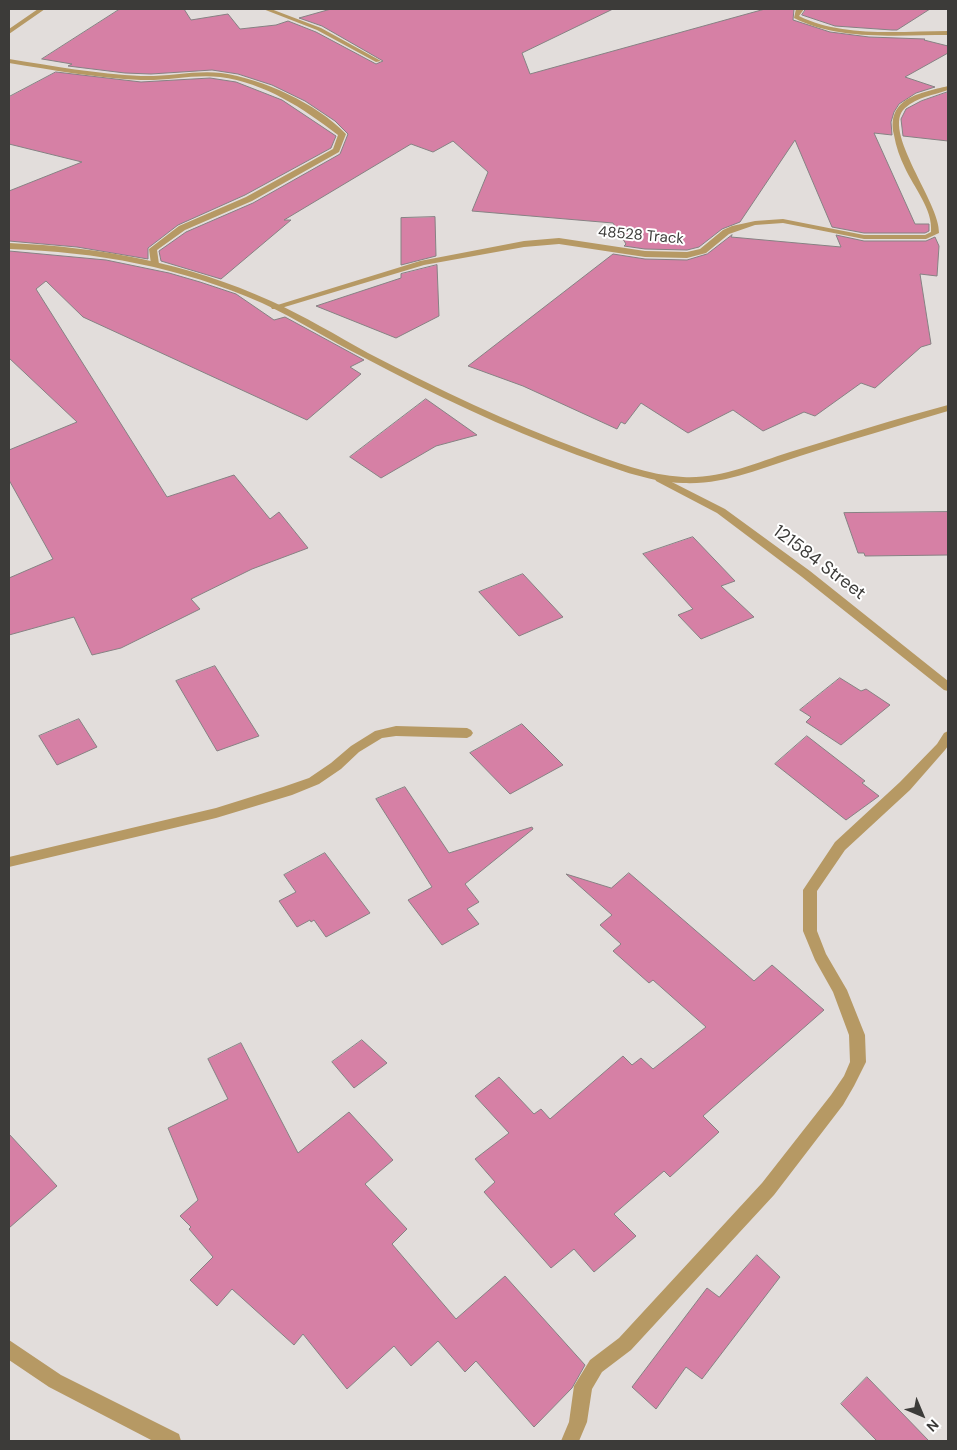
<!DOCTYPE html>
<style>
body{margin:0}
#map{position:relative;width:957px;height:1450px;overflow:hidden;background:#e2dddb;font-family:"DM Sans",sans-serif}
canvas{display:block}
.frame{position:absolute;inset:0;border:10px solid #3c3b39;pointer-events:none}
.north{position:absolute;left:897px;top:1390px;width:50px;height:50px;-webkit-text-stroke:4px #fff;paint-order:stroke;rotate:135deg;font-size:14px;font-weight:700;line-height:20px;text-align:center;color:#3c3b39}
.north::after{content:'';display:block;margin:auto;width:18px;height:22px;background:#3c3b39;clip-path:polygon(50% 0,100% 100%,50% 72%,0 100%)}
</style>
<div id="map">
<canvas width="957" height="1450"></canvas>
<div class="frame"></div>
<div class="north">N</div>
</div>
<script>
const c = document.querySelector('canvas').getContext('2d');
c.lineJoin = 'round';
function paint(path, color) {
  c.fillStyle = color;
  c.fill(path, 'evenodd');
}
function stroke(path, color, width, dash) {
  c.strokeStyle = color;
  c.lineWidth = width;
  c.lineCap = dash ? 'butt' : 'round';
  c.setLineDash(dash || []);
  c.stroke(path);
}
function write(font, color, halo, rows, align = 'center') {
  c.font = font + ' "DM Sans",sans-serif';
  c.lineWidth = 4;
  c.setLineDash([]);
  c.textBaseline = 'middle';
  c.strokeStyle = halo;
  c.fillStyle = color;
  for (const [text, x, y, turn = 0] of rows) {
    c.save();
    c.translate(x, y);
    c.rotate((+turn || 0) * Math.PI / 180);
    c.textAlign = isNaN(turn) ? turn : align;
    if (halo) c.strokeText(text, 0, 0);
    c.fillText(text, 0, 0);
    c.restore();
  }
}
const building = new Path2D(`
 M120,9h64l7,11 37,-6 12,15 36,-4 12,-4 28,11 60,32 7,-3 -61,-35 -23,-8 32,-9h282l-91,44 8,21 235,-65h29l-1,11 37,12 39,5 56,2 -1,1 24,6v7l-43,24 30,10 -19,6 -17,11 -5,8 -3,10 1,13 -18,-2 41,91h14v7l-4,2h-61l-32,-6 -37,-87 -55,82 -18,7 -23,18 -12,3 -42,-1 -21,-3 2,-2 -13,-21 -141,-12 16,-39 -35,-31 -20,11 -22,-8 -127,76h7l-70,59 -60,-18 -2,-10 27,-19 67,-29 87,-49 8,-20 -13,-13 -30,-20 -33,-16 -34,-11 -26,-4 -61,4 -26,-1 -57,-7 4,-2 -30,-5z
 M806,9h124l-33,21h-5l-57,-4 -33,-11z
 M56,72l85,10 69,-4 26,4 46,18 54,36 -5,12 -86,47 -67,30 -30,23v11l-71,-12 -68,-6v-50l73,-29 -73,-18v-47z
 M948,92v49l-45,-5 -2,-17 5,-10 15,-8z
 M435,217l1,39 -35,9v-47z
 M732,235l-1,2 110,10 -5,-12 28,6h62l9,-4 4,9 -2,30 -17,-2 11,70 -10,3 -46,41 -14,-5 -46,33 -11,-4 -41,19 -30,-21 -45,23 -47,-30 -16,21 -4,-2 -4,7 -94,-43 -55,-20 145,-112 32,5 42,1 20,-6z
 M9,251l97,9 63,13 31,9 36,12 38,26 11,-3 79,43 -14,7 11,7 -54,46 -224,-103 -37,-36 -10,8 131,208 67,-22 36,44 9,-7 29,36 -56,21 -61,30 9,10 -79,39 -29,7 -18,-38 -65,18v-57l44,-19 -44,-79v-30l68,-28 -68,-64z
 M437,265l2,51 -43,22 -80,-32 85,-28v-4z
 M426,399l51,36 -41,11 -55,32 -31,-21z
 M948,512v43l-83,1 -1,-3h-6l-14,-40z
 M693,537l42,44 -14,5 33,31 -53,22 -23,-24 15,-6 -50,-55z
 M523,574l40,43 -44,19 -40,-44z
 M215,666l44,70 -42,15 -41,-70z
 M840,678l21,13 5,-2 24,16 -49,40 -35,-23 5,-5 -11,-7z
 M79,719l18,28 -40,18 -18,-29z
 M522,724l41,41 -53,29 -40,-41z
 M807,736l58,45 -3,2 17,13 -33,24 -71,-56z
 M405,787l44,66 83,-26 1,2 -68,55 14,18 -12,7 12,15 -37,21 -34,-45 24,-13 -56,-88z
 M325,853l45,60 -44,24 -12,-17 -3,2 -1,-2 -13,7 -18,-26 17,-9 -12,-17z
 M629,873l125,108 18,-16 52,45 -121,106 16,16 -49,45 -6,-6 -50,43 22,22 -42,36 -20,-23 -23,19 -67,-76 11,-10 -20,-23 34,-26 -34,-37 24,-19 35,37 7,-5 9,10 73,-63 9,9 9,-7 12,11 53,-42 -53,-47 -4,3 -36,-32 8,-7 -21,-19 12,-10 -46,-41 45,14z
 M362,1040l25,23 -33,25 -22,-26z
 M241,1043l57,110 51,-41 44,48 -28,24 42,45 -15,15 64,75 49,-43 80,89 -13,23 -38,39 -58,-66 -11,11 -27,-31 -27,25 -17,-20 -47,43 -44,-55 -9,11 -62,-56 -15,17 -27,-26 23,-23 -24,-28 2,-2 -11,-11 18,-16 -30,-72 60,-29 -20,-40z
 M9,1134l48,52 -48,42z
 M757,1255l23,22 -78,102 -16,-12 -30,42 -24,-22 75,-99 12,9z
 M867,1377l62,64h-52l-36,-37z`);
paint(building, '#d680a5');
stroke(building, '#868183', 1);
paint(new Path2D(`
 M263,9h8l50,19 60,33 -5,1 -59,-32z
 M796,9h8l-5,7c44,22 102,15 149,15v4c-49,0 -109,6 -154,-17z
 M9,59c44,7 88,15 132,17 26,1 55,-6 80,-3 42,6 95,30 125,61l-7,18 -87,49 -67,29 -28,20 2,14 -4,3 -4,-3 -2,-15 30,-23 67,-29 87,-48 5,-14c-35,-27 -73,-52 -118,-58 -26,-3 -53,4 -79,3 -45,-2 -88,-10 -132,-17z
 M948,86v4c-14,5 -31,7 -43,18 -25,22 36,96 34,125l-13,6h-62l-81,-16 -28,2 -26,9 -23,19 -19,5 -42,-1 -86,-13 -35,3 -100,18 -146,44h-6l-1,-2 149,-46 104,-20 35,-3 86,13 42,1 13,-3 23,-19 9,-4 23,-5 28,-2 81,16h61l6,-3c2,-23 -17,-44 -26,-64 -5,-10 -9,-21 -11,-33 -8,-37 26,-42 54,-49z
 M660,476l65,33 85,62 138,110v10l-4,-1 -142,-113 -85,-64 -61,-32 -1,-2z
 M396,726l71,2 4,2 2,3 -2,3 -4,2 -71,-2 -14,2 -23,14 -18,17 -22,15 -27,11 -76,23 -207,49v-10l207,-49 67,-21 26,-9 22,-15 20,-17 24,-15z
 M948,731v15l-3,4 -35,40 -65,60 -28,41v40l9,23 21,36 18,45 1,27 -12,24 -11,19 -69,90 -143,155 -29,22 -10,17 -5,33 -8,19h-18l8,-19 5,-36 16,-26 29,-22 143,-155 69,-88 13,-19 6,-14 -1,-27 -16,-43 -18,-32 -12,-29v-41l32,-48 65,-60 37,-38 7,-11z
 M9,1340l52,35 118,59 2,7h-28l-104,-54 -40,-27z`), '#b69964');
paint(new Path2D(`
 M38,9h7l-36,25v-5z
 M9,243c91,4 179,20 262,58 33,15 65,34 97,52 70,36 141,70 214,97 33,12 66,25 101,27 38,2 72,-14 107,-25 52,-16 105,-33 158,-47v6c-49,15 -99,29 -148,45 -38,12 -76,29 -117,27 -36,-1 -72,-16 -106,-28 -73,-27 -144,-61 -214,-98 -34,-17 -66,-38 -101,-54 -81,-36 -165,-51 -253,-54z`), '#b69964');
write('15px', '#3c3b39', '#fff', [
 ["48528 Track",641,236,5]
]);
write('18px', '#3c3b39', '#fff', [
 ["121584 Street",819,563,37]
]);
</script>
